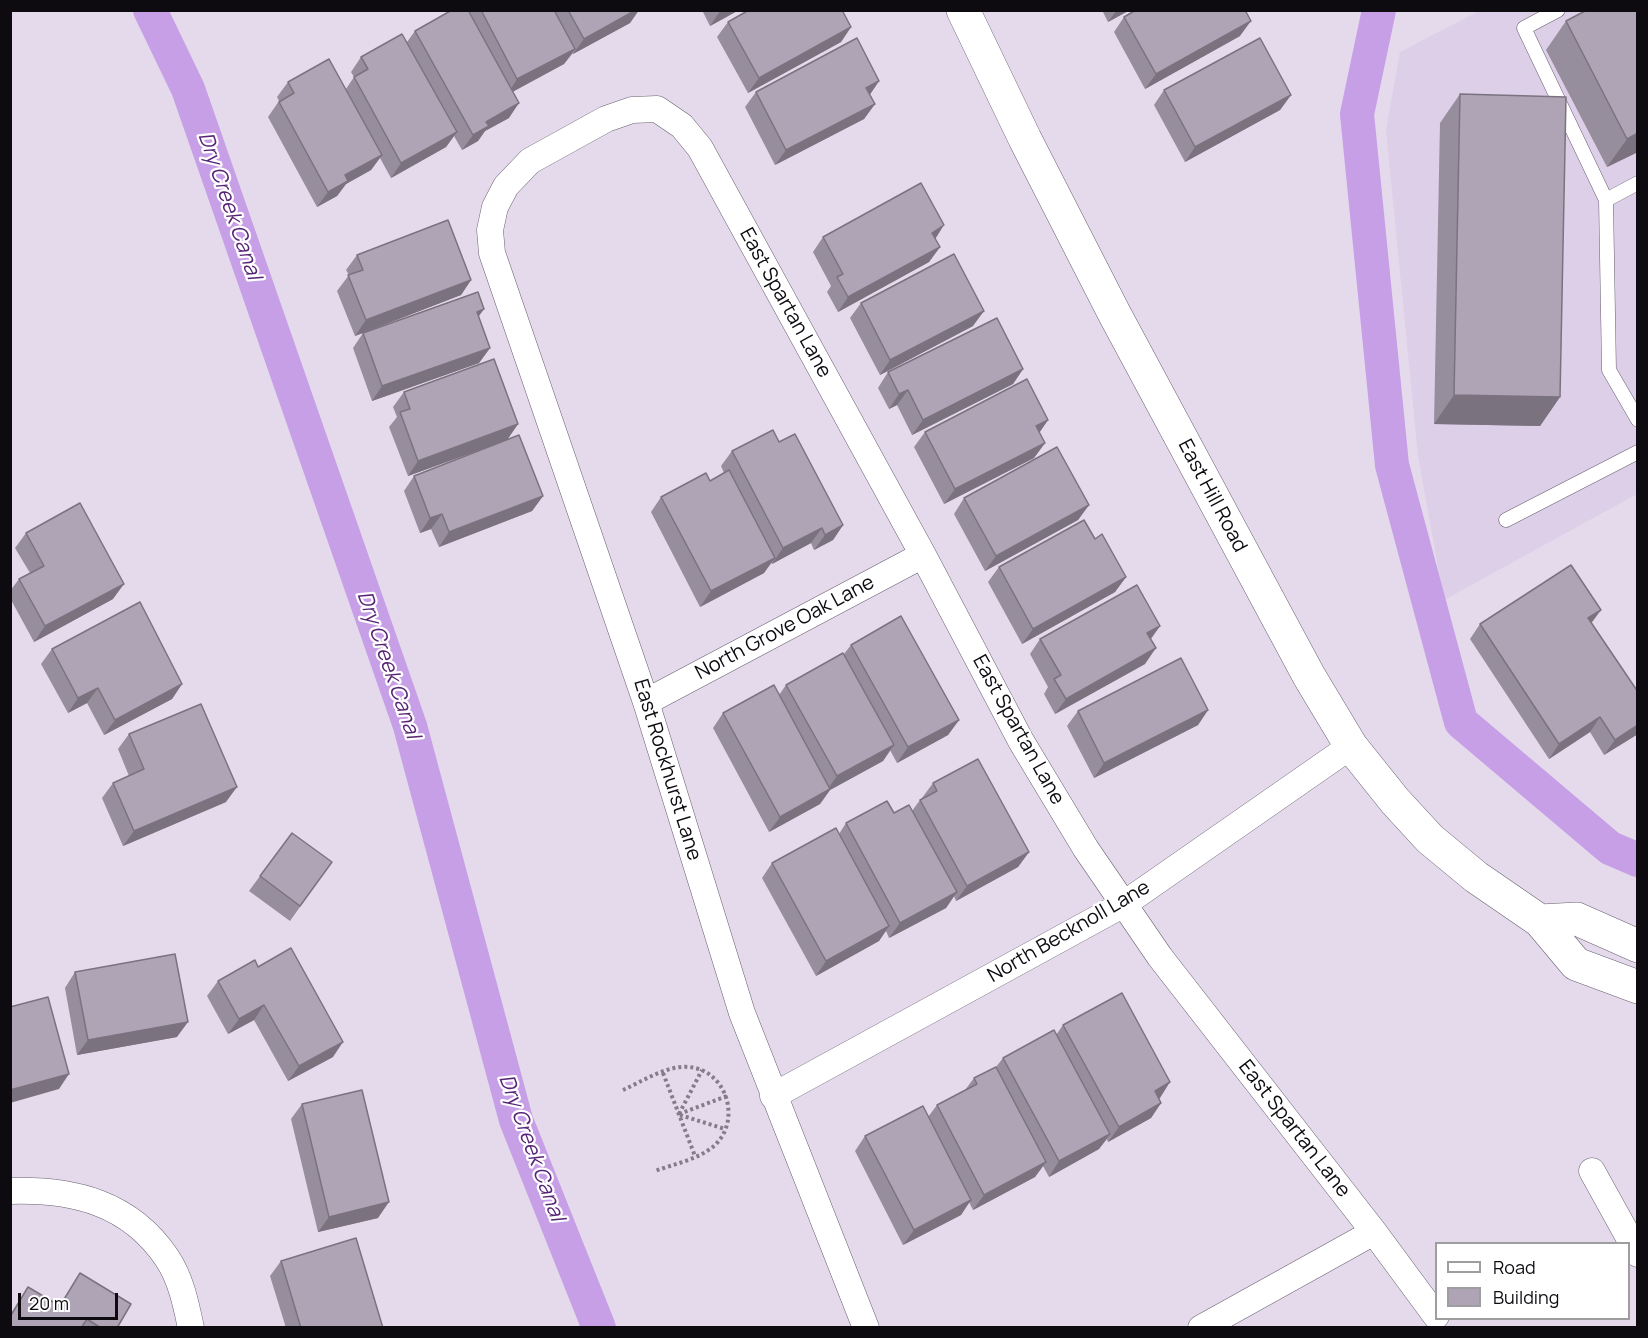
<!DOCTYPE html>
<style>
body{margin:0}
#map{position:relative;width:1648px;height:1338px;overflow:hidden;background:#e4daec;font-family:Manrope,sans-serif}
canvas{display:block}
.frame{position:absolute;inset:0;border:12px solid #0d0a10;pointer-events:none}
.legend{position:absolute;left:1435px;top:1242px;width:195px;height:78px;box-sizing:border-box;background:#fff;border:2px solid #9e9d9f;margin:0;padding:8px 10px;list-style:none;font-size:18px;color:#0d0a10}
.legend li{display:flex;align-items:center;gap:12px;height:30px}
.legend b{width:30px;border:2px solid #9e9d9f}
.scale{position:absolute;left:18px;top:1293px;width:100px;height:27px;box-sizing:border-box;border:3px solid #0d0a10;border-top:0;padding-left:8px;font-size:18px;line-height:21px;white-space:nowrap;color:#0d0a10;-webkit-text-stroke:4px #fff;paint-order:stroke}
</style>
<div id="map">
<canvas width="1648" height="1338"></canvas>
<div class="frame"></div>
<ul class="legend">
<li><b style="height:8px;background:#fff"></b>Road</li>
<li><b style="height:16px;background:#aea4b6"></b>Building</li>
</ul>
<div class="scale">20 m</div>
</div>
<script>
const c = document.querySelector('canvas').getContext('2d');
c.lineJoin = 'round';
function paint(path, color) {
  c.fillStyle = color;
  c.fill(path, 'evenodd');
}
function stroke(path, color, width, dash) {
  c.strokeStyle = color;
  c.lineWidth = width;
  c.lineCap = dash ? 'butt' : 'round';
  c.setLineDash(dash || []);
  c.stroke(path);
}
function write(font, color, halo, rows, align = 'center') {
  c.font = font + ' Manrope,sans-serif';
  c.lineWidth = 4.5;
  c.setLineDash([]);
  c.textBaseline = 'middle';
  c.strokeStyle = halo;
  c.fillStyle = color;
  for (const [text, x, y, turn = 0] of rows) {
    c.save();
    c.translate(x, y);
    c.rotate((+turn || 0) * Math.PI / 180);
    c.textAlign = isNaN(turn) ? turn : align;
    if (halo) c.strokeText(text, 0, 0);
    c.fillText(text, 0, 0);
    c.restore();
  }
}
paint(new Path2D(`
 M1479,11h158v483l-193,106 -26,-144 -32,-326 14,-78z`), '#ddcfe8');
stroke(new Path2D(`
 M150,10l38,79 222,637 106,394 83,208
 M1379,10l-22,104 35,351 69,257 149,126 28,12`), '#c79fe6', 34);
const lane = new Path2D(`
 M1558,10l-34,18 82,172
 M1638,183l-32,17 3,170 29,50
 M1506,520l132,-68`);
const street = new Path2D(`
 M646,702l277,-147
 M773,1096l351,-192 227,-158
 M1592,1171l46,83
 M10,1191c64,-2 120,12 157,67 14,21 19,46 24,70
 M866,1328l-124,-315 -96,-311 -154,-449 -2,-23 5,-23 11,-21 24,-25 76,-42 26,-9 25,-1 25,17 18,22 223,407 98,186 65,108 74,108 214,275 62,84
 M1201,1328l173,-96`);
const secondary = new Path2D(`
 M963,10l62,129 89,174 195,363 42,70 44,55 35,38 46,38 64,44 36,43 62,23
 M1540,921l37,-2 61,27`);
stroke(lane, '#696070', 15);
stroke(street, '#696070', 27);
stroke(secondary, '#696070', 34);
stroke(new Path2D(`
 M663,1073l32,83
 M623,1090c20,-9 44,-25 66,-23 37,3 53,52 26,78 -15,14 -41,19 -60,26
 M679,1114l48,-18
 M679,1114l23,-44
 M680,1115l45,14`), '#847d89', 4, [3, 3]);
stroke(lane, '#fff', 14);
stroke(street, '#fff', 26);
stroke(secondary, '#fff', 33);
paint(new Path2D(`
 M452,10h187l-9,13 -57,31v-1l-9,11 -51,27 -4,27 -24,13 -7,10 -16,9 -8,-14 -8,11 -55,31 -11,-20 -9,12 -25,14 -9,12 -20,11 -49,-90 11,-16 -2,-4 11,-15 58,7 8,-12 -3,-5 10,-15 46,-15 8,-11z
 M702,10h37l-29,16z
 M1102,10h28l-22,12z
 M1638,10v142l-31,15 -61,-117 20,-29z
 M1124,17l116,19 -95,53 -31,-57z
 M728,22l123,5 -10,15 -93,51 -31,-56z
 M879,81l-9,13 5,10 -11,15 -89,46 -30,-58 11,-15z
 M1164,90l127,5 -11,15 -95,52 -31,-57z
 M1460,94l100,303 -20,29 -106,-2 6,-301z
 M823,237l112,1 5,9 -11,15 -91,50 -11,-20 4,-6 -18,-34z
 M357,255l114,25 -10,15 -106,41 -18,-45 12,-16 -3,-5z
 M861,303l112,23 -93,49 -30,-57z
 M484,309l-6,8 12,31 -11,15 -107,38 -19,-53 10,-15z
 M1023,369l-10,15 -101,51 -15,-30 -8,4 -11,-21 10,-16z
 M404,392l114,32 -11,16 -99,36 -19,-49 8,-10 -4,-10z
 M1048,420l-9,13 6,10 -11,15 -90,46 -30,-57 11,-15z
 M779,442l64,83 -10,15 -19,10 -3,-7 -39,21 -1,-2 -7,11 -64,34 -49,-95 10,-15 49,-16 14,-8 -3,-7 11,-15z
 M414,476l129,20 -11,15 -93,36 -8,-18 -11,4 -16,-42z
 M964,498l125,7 -11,15 -93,51 -31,-57z
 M26,533l87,66 -79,43 -24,-44v-7l9,-12 11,-6 -15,-25z
 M1095,539l31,38 -11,15 -93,52 -34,-62 11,-15z
 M1592,623l46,69v42l-34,21 -14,-23 -41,27 -79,-120 10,-15z
 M1160,626l-9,13 -6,25 -90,50 -11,-20 4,-7 -18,-33 10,-15z
 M851,645l108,75 -11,15 -51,28 -7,-13 -7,11 -53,29 -10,14 -51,28 -56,-104 10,-15 56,-18 7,-10 58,-31z
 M52,649l130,35 -10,15 -68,36 -17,-32 -19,10 -27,-49z
 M1208,710l-10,15 -104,53 -27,-52 11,-15z
 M129,734l97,68 -103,44 -21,-48 11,-15 16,-7 -11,-27z
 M933,783l96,69 -11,15 -62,34 -2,-5 -8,12 -57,30 -3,-7 -7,10 -63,35 -54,-98 10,-15 67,-29 7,-11 48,-10 18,-2 8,-11 3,-1 -1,-1z
 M332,862l-42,59 -41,-30 11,-15z
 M258,967l75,90 -45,24 -34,-61 -26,14 -21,-38 11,-15z
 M75,972l102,65 -100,18 -12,-67z
 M1063,1025l97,73h-1l2,5 -10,15 -43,24 -1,-3 -8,10 -50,28 -6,-11 -8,11 -62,33 -4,-8 -8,13 -58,30 -48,-94 10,-15 63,-19 9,-12 28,-15 9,-12 22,-11 7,-9 53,-23z
 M302,1104l76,114 -60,14 -27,-113z
 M281,1261l102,67h-97l-16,-52z
 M80,1273l37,55h-107v-13l18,-28 31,19z`), '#968d9d');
paint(new Path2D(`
 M636,10h3l-9,13 -57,31 11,-15z
 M721,10h18l-29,16z
 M1117,10h13l-22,12z
 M1251,21l-11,15 -95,53 11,-15z
 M851,27l-10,15 -93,51 11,-15z
 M575,49l-11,15 -57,31 10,-16z
 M879,81l-10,15 -3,-8z
 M1291,95l-11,15 -95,52 10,-15z
 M519,103l-10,15 -24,13 -7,10 -16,9 11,-15 13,-13z
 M875,104l-11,15 -89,46 11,-15z
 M457,132l-11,15 -55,31 10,-15z
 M1638,133v19l-31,15 20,-28z
 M382,155l-11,15 -25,14 -9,12 -20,11 11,-15 17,-17z
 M944,225l-10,16 -2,-8z
 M940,247l-11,15 -91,50 10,-15z
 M471,280l-10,15 -106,41 11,-16z
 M484,309l-11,15 4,-12z
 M984,311l-11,15 -93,49 10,-15z
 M490,348l-11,15 -107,38 10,-15z
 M1023,369l-10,15 -101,51 11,-15z
 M908,390l-11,15 -8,4 10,-15z
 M1454,395l106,2 -20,29 -106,-2z
 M1048,420l-11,16 -1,-10z
 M518,424l-11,16 -99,36 10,-15z
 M1045,443l-11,15 -90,46 11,-15z
 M543,496l-11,15 -93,36 10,-15z
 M1089,505l-11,15 -93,51 11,-15z
 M442,514l-11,15 -11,4 10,-15z
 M843,525l-10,15 -19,10 11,-15z
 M822,528l-11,15 -39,21 11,-16z
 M775,558l-11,15 -64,34 11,-16z
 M1126,577l-11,15 -93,52 11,-15z
 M124,584l-11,15 -79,43 11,-16z
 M1601,610l-11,15 -2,-7z
 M1160,626l-11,15 -2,-8z
 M1156,648l-11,16 -90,50 11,-15z
 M182,684l-10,15 -68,36 11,-15z
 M98,688l-11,15 -19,10 10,-15z
 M1208,710l-10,15 -104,53 10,-15z
 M1600,717l-10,15 -41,27 10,-15z
 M959,720l-11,15 -51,28 11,-16z
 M1638,725v9l-34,21 11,-15z
 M894,745l-11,16 -53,29 -10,14 -51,28 11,-15 47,-27 10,-14z
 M237,787l-11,15 -103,44 11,-15z
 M1029,852l-11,15 -62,34 11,-15z
 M957,892l-11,16 -57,30 11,-15z
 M889,926l-10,15 -63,35 10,-15z
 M264,1005l-10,15 -26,14 11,-15z
 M188,1022l-11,15 -100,18 11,-15z
 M343,1042l-10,15 -45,24 11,-15z
 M69,1074l-10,15 -49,14v-13z
 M1170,1082l-10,16 -16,8 11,-15z
 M1161,1103l-10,15 -43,24 11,-15z
 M1110,1134l-11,15 -50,28 10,-16z
 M1046,1162l-11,15 -62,33 11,-15z
 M971,1200l-10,15 -58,30 11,-15z
 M389,1202l-11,16 -60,14 11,-15z`), '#7a737f');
const building = new Path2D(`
 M452,10h16l51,93 -33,19 3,4 -16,9 -58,-104z
 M481,10h73l21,39 -58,30z
 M568,10h68l-52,29z
 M749,10h93l9,17 -92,51 -31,-56z
 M1136,10h109l6,11 -95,53 -32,-57z
 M1587,10h51v123l-11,6 -61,-118z
 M402,34l55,98 -56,31 -47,-86 14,-8 -7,-12z
 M857,38l22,43 -13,7 9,16 -89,46 -30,-58z
 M1260,38l31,57 -96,52 -31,-57z
 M329,59l53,96 -37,20 3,6 -20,11 -49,-90 15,-9 -6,-11z
 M1460,94l106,3 -6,300 -106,-2z
 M921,183l23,42 -12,8 8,14 -92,50 -11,-20 6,-3 -20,-37z
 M448,220l23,60 -105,40 -18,-45 15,-5 -6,-15z
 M954,254l30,57 -94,49 -29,-57z
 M478,292l6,17 -7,3 13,36 -108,38 -19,-53z
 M997,318l26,51 -100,51 -15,-30 -9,4 -11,-22z
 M494,359l24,65 -100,37 -18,-49 10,-3 -6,-17z
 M1027,379l21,41 -12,6 9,17 -90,46 -30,-57z
 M773,430l6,12 16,-8 48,91 -18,10 -3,-7 -39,20 -51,-97z
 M519,435l24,61 -94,36 -7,-18 -12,4 -16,-42z
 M1057,447l32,58 -93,51 -32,-58z
 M729,470l46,88 -64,33 -50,-94 45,-24 4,8z
 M80,503l44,81 -79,42 -26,-47 25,-13 -18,-33z
 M1084,520l11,19 7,-5 24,43 -93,52 -34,-62z
 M1571,565l30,45 -13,8 50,74v33l-23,15 -15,-23 -41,27 -79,-120z
 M1137,585l23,41 -13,7 9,15 -90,51 -12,-20 7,-4 -21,-36z
 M140,602l42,82 -67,36 -17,-32 -20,10 -26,-49z
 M901,616l58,104 -51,27 -57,-102z
 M843,653l51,92 -57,31 -51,-91z
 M1181,658l27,52 -104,53 -26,-52z
 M774,685l56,104 -50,28 -57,-104z
 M201,704l36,83 -103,44 -21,-48 31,-14 -15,-35z
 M978,759l51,93 -62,34 -47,-86 17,-9 -4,-8z
 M887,801l7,12 15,-8 48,87 -57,31 -54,-100z
 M836,828l53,98 -63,35 -54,-98z
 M292,833l40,29 -32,44 -40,-30z
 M291,948l52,94 -44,24 -35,-61 -25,14 -21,-38 37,-21 3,7z
 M175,954l13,68 -100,18 -13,-68z
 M1122,993l48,89 -15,9 6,12 -42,24 -56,-102z
 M48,997l21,77 -59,16v-83z
 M1054,1030l56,104 -51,27 -56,-103z
 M996,1067l50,95 -62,33 -47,-90 40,-21 -3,-6z
 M362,1090l27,112 -60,15 -27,-113z
 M923,1106l48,94 -57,30 -49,-94z
 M356,1238l27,90h-82l-20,-67z
 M80,1273l51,31 -14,24h-16l-14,-9 -6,9h-71v-11l18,-30 32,19z`);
paint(building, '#aea4b6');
stroke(building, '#7a737f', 1.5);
write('20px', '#0d0a10', '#fff', [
 ["East Spartan Lane",785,303,61],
 ["East Hill Road",1212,496,62],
 ["North Grove Oak Lane",785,628,-28],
 ["East Spartan Lane",1018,730,61],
 ["East Rockhurst Lane",667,770,73],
 ["North Becknoll Lane",1069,932,-30],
 ["East Spartan Lane",1294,1129,52]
]);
write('italic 21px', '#572476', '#fff', [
 ["Dry Creek Canal",229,206,71],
 ["Dry Creek Canal",388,665,71],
 ["Dry Creek Canal",531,1148,70]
]);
</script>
